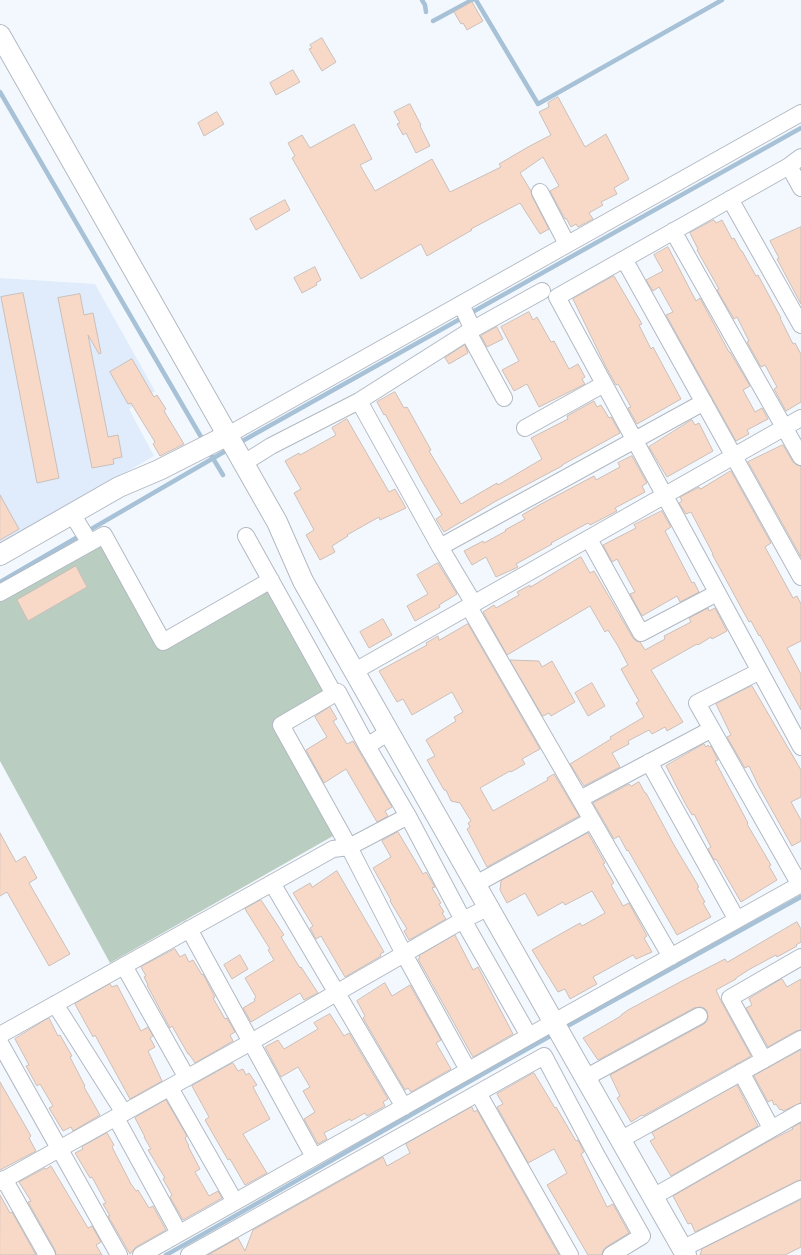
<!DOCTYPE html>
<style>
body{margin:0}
canvas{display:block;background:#f3f8fe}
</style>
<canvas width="801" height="1255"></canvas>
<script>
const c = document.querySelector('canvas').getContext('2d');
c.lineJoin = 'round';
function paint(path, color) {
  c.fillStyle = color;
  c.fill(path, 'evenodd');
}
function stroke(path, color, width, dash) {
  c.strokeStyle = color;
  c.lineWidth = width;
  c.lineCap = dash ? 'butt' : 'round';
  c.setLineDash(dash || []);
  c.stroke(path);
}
paint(new Path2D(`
 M0,278l95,6 60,107 -26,18 25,47 -154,88z`), '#e0ecfc');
paint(new Path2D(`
 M103,543l60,105 101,-59 7,1 54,99 -2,6 -49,28 61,107 -2,6 -223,127 -110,-202v-160z`), '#b9cdc0');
stroke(new Path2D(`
 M422,0l3,5 1,7
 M476,0l62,104 184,-104
 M433,21l39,-21
 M0,92l204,350
 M237,444l564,-316
 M211,455l12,20
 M0,582l229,-133
 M562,1029l239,-132
 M166,1255c130,-73 258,-149 388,-221`), '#a7c1d7', 4.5);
const building = new Path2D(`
 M472,2l11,19 -16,9 -4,-7 -2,1 -7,-12z
 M322,38l14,24 -14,9 -13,-22 3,-1 -2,-3z
 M293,70l7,12 -24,13 -6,-12z
 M558,97l27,50 21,-13 23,45 -15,9 3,6 -16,8 2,3 -14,8 4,6 -15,8 -2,-3 -5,3 -5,-9 -1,1 -15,-28 9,-5 -16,-29 -23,16 11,18 1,5 17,33 -9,5 -20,-31 -49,26 1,1 -45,26 -6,-12 -60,35 -69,-121 3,-2 -7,-13 14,-8 8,13 44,-24 18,35 -12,6 15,26 57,-32 18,33 51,-25 -2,-3 29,-17 23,-12 -12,-23 10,-5 -1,-4z
 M410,104l11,21 -1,1 10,20 -14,7 -10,-20 -3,2 -6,-11 3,-1 -6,-11z
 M217,112l7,12 -20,12 -6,-13z
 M285,200l5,10 -34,20 -6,-11z
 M714,220l2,3 6,-3 10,19 2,-1 7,13h1l14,25 2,-1 23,43h-1l13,26 2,-1 6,11v48l-15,9 -12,-22 3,-2 -12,-22 -4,2 -14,-25 2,-1 -12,-24 -3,2 -17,-29 2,-1 -22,-39 1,-1 -8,-16z
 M801,227v77l-24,-45 2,-1 -9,-17z
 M668,247l28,54 4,-3 29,54h1l20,34 -7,4 12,22 7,-4 6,11 -21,11 2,4 -13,7 -70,-126 7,-3 -14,-25 -6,4 -7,-11 17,-9 -9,-16z
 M315,267l6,13 -5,3 1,2 -15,8 -8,-15z
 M614,276l28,48 -3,1 12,24 2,-2 28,52 -44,25 -9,-16 3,-1 -13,-23 -2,1 -10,-18 -33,-68z
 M23,293l36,185 -22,5 -36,-186z
 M80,294l4,21 9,-2 8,40 -2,1 -11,-19 20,102 10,-2 4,22 -9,2 1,5 -22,4 -34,-170z
 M529,312l4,8 4,-3 14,25 3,-1 15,28 9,-5 7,13 -3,2 3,5 -46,23 -12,-23 -13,7 -12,-21 17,-9 -18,-34z
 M497,327l6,12 -16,8 -6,-11z
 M465,345l3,8 -19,11 -4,-6z
 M132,359l22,38 3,-2 9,14 -2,2 20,33 -24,12 -7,-12 2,-2 -24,-39 -3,1 -18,-32z
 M395,392l9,16 3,-1 24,43 -2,1 32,53 36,-21 1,2 44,-26 -11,-21 37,-19 -1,-3 27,-15 3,6 4,-2 8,13 2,-1 9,16 -58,32v1l-66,35 -52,31 -8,-13 6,-4 -19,-32 -38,-69 -1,1 -7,-13z
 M347,419l42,73 6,-3 11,19 -26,12 -1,-3 -32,18 1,1 -16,10 3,6 -15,8 -14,-25 8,-5 -20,-37 7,-4 -16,-28 14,-8 1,2 36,-20 -4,-7z
 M692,420l3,5 4,-2 14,28 -46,26 -18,-30z
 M783,445l10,17 4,3 4,1v91l-53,-95z
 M632,456l15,27 -5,3 3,6 -30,16 2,3 -19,10 -8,4 -2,-2 -37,20 1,1 -36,20 2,3 -22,10 -10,-20 -14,8 -8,-14 19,-10 1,2 22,-12 -1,-1 20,-11 -3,-4 19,-11 53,-28 2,4 24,-13 -2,-4z
 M731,471l40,72 -6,4 28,51 4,-2 4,8v37l-14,7 14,26v36l-41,-75 -1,1 -8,-15 -2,1 -37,-68h1l-22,-42 -5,2 -7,-11 3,-2 -2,-4 19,-10 1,2z
 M0,495l19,34 -19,11z
 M662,511l9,16 -6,4 27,52 2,-1 5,10 -19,10 -3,-6 -35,20 -12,-22 5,-2 -18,-33 -5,3 -9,-17 33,-17 -2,-3z
 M581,557l9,16 4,-2 39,67 3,3 4,1 5,8 20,-11 -1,-3 27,-14 -2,-4 19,-10 1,3 6,-3 12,23 -15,8 -1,-2 -13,8 -1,-1 -46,26 32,52 -16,9 -2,-4 -13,7 -3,-4 -21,11 1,3 -17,9 8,14 -36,19 -14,-22 41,-25 -1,-2 34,-20 -8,-14 3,-2 -18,-32 7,-4 -10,-19 -10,-16 -3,2 -15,-26 -83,49 -24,-43 11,-7 2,3 23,-13 -2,-3 13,-7v2z
 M438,563l19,31 -18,11 1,2 -25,14 -8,-15 21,-12 -11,-19z
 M76,566l11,21 -59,34 -11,-21z
 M383,619l9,16 -23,13 -9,-16z
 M468,624l72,125 -18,10 3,5 -14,8 -1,-1 -30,17 13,23 55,-31 -1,-2 7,-4 25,42 -92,51 -20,-38 3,-2 -2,-4 3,-2 -11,-18 -9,-2 -5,-11h-2l-17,-30 8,-4 -9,-16 30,-19 -2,-4 9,-5 -11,-20 -40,23 -9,-16 -6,3 -18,-31 48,-26 -1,-2 12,-7 1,4z
 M510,660l29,1 3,6 10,-6 23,41 -24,14 -2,-3 -6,3z
 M592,683l13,23 -17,10 -13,-23z
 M752,686l49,84v27l-10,5 10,18v21l-9,5 -33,-59 -10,-21 -4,2 -18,-31 4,-2 -15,-31z
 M330,707l7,12 -4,2 14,23 6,-3 39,66 -7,4 3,5 -11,6 -31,-53 -22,14 -18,-33 21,-13 -12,-20z
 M704,744l2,3 2,-2 1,2 2,-1 7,14 -3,1 33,62 -1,1 24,41 -2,1 8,14 -36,22 -25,-43 -2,1 -6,-11 3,-2 -17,-33 -2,1 -7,-12 -19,-37z
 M639,782l6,11h1l28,52 25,42 -2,1 8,14 -2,1 8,14 -34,18 -49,-85 -1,1 -8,-15 -5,3 -21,-36 36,-19 2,2z
 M398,832l25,42 3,-2 9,15 -3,1 9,15 -2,1 5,8 -2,1 4,6 -37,21 -5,-9 3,-2 -17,-28 1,-1 -18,-32 18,-11 -9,-16z
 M0,833l16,29 9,-6 12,22 -8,5 41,71 -21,12 -42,-74 -7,4z
 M588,833l17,30 -2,1 11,19 -3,2 12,21 6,-3 18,33 -3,2 8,14 -16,7 -3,-4 -40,22 4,7 -27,15 -5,-10 -7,3 -26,-42 48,-27 2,3 23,-13 -13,-22 -27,14 -2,-3 -25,14 -13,-23 -18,10 -7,-13 1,-9z
 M337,871l47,81 -4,2 1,2 -36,21 -24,-41 -5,3 -6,-11 3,-2 -20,-33 17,-10 2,4z
 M261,900l23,35 -3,2 19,31 1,-1 17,26 -14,7 -4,-7 -49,29 -8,-14 12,-7 -1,-2 2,-2 -11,-19 29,-18 -6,-10 2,-1 -25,-40z
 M797,922l4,7v13l-5,3 1,1 -20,11 -1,-2 -26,14 -14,9v1l-20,11 6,13 29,53 -108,60 -1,-1 -11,7 -14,-24 3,-2 -10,-21 94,-51 3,-3 1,-4 -1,-6 -3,-3 -4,-1 -6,1 -96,52 -15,-22 38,-22v-1l7,-5 52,-28 45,-23 2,3z
 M455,935l18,35 5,-3 35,67 -40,23 -55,-98 2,-1 -1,-2z
 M175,949l5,8 5,-3 4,8 4,-2 9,15 1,-1 12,23 -2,1 12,21 2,-1 8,14 -5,3 3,6 -38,22 -6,-9h-1l-16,-28 -2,2 -23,-43h1l-4,-8 2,-1 -5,-9z
 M240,955l8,14 -16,10 -8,-14z
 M782,979l5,8 14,-8v51l-5,1 -28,16 -22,-39 6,-3 -3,-6z
 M385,983l7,13 18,-11 31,55 -5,3 15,26 -40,23 -3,-4 -3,2 -42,-72 2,-2 -8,-15z
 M110,984l2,3 5,-2 24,46 7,-4 5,9 -3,2 5,9 -7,4 14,30 -32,18 -35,-64 -2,2 -18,-33z
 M330,1014l14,22 5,-3 39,66 -5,3 2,4 -18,10 -2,-3 -14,8 -1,-2 -26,14 3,6 -9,5 -14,-25 11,-7 -12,-21 7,-4 -12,-20 -17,10 -16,-30 13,-7 6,9 34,-20 -4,-6z
 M49,1018l9,18 2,-1 12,21 -2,1 15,29 -1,1 16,28 -27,16 -2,-4 -8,4 -14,-23 4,-2 -13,-22 -3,2 -11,-20 3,-1 -14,-26z
 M801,1050v53l-18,8 -2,-2 -1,1 -4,-6 -2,1 -2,-5 -4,2 -14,-26z
 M233,1063l5,8 5,-2 3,6 3,-2 8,12 -4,2 17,32 -27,15 24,39 -22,12 -15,-26 -2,1 -23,-40 4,-3 -17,-31z
 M534,1073l21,35 1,-1 20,34 2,-1 6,12 -3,2 26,53 6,-3 16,29 -23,14 -3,4 -1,4h-14l-41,-70 20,-12 -13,-24 -26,14 -31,-56 6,-3 -6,-10z
 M0,1082l31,54 -2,2 7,13 -36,19z
 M737,1085l21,41 -87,50 -21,-35 5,-3 -3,-5z
 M166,1100l21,36 -2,2 4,8h-1l12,23 -5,3 14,24 9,-5 4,7 -39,22 -13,-23 2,-2 -9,-16 2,-1 -17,-28 3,-1 -7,-12h1l-10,-19z
 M472,1107l2,5 3,-2 82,145h-351l30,-17 7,13 8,-21 130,-73 4,9 23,-13 -4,-9z
 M801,1123v57l-4,1 -102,51 -4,-9 -3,1 -15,-28 96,-55 24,-12 -1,-1z
 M107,1133l7,12 -2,2 19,37 5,7 2,-1 11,18 4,-2 13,24 -30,17 -6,7 -22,-38h2l-7,-12 3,-1 -14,-26 -2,1 -15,-25 8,-4 -1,-2z
 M51,1166l37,62 4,-2 9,16 -5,3 6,10h-46l-1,-5 -27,-48 3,-1 -12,-19 26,-14 1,1z
 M0,1195l10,18 2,-1 24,43h-36z
 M801,1200v47l-16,8h-85l2,-6z`);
paint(building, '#f8d9c8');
stroke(building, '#cbbfb9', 1);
const minor = new Path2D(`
 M801,157l-12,9 -232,131 244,450
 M789,166l12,22
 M540,192l27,52
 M730,199l71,126
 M673,231l128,226
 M624,259l177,318
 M461,304l12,26
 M468,332l36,66
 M359,401l81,146 34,57
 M525,428l79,-44
 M228,435l573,-322
 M244,463l27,-17 88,-45 109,-69 74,-41
 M72,514l18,29
 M246,536l88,158 4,-2 29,54 41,70 55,104 66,116
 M589,539l52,94 76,-40
 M440,547l264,-145
 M0,593l104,-58 59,107 108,-62
 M469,607l202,350
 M355,671l446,-253
 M760,671l-63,32 103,182
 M334,694l-53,31 68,122 55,107 64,116
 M367,746l22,-14
 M649,762l88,158
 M580,799l132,-70
 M272,883l132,224
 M476,884l116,-64
 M189,929l125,228
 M124,966l63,112
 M55,1004l69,109
 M0,1035l333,-186 16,-2 59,-31
 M0,1043l119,212
 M764,1060l-34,-62 71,-41
 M741,1072l30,56
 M585,1078l114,-62
 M170,1088l65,114
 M478,1093l92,162
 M116,1118l63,115
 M620,1140l181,-101
 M4,1179l43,76
 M0,1182l251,-140 212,-122 26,-13
 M653,1197l148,-85
 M682,1249l119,-60
 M141,1255l413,-233 247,-138
 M189,1255l355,-199 53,100 45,80 -31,19`);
const tertiary = new Path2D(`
 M0,35l277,487 26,59 383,674
 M0,555l119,-68 40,-17 69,-35`);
stroke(minor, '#b2b9c3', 18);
stroke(tertiary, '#b2b9c3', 22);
stroke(minor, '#fff', 16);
stroke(tertiary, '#fff', 20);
</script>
